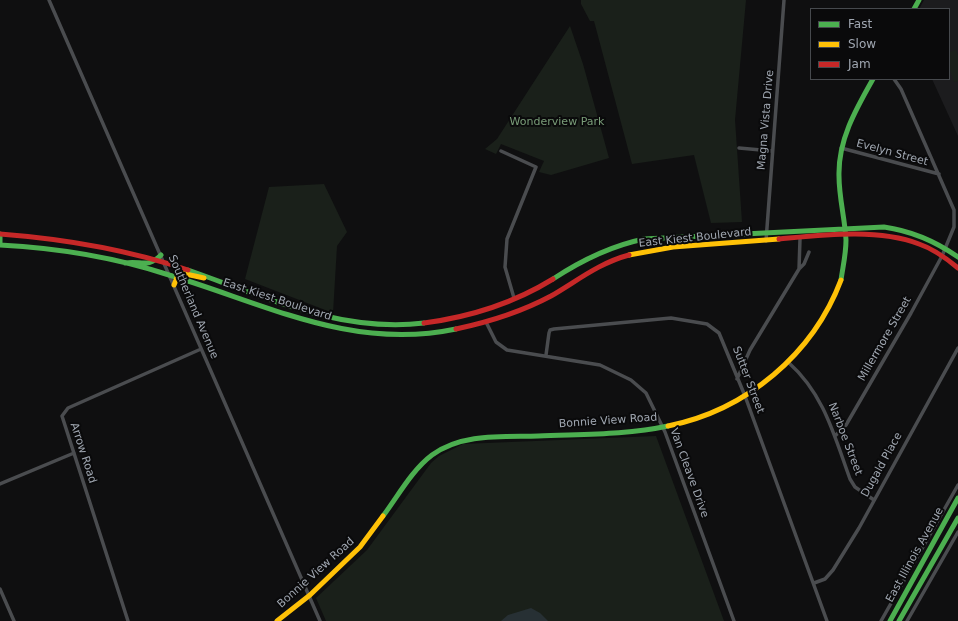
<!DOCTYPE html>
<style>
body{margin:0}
#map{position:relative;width:958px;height:621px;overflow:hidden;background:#0f0f10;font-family:"DejaVu Sans",sans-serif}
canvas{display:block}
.legend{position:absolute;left:810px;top:8px;width:140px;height:72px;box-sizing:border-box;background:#0a0a0b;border:1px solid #46494d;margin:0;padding:5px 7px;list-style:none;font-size:12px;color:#a0a7b1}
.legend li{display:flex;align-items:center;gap:8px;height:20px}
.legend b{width:20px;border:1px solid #46494d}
</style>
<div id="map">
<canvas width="958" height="621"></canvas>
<ul class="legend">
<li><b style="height:5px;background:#4caf50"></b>Fast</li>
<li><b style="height:5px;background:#ffc107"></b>Slow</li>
<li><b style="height:5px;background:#c62828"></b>Jam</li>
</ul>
</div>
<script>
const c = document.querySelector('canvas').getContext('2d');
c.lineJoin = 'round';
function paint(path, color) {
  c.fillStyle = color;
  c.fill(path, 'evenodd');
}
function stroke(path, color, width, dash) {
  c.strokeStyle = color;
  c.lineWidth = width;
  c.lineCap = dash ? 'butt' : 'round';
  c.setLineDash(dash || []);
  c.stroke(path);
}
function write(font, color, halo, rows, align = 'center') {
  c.font = font + ' "DejaVu Sans",sans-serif';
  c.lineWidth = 4;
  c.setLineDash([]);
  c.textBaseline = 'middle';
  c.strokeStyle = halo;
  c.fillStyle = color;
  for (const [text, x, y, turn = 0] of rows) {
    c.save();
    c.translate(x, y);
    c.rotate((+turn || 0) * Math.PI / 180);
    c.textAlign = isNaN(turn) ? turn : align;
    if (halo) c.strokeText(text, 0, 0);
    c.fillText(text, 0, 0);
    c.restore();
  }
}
paint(new Path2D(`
 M924,0h34v136l-26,-57h17v-70h-30z`), '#1c1c1e');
paint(new Path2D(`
 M581,0h165l-11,120 7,102 -31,1 -17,-68 -62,9 -38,-143h-4l-9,-17z
 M570,26l13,38 26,94 -58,17 -12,-3 5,-11 -43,-17 -5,10 -11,-5 12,-10z
 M956,50l2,5v26l-4,1 -5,-15v-15z
 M324,184l23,48 -10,14 -4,67 -88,-34 24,-92z
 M656,436l68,185h-398l-10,-23 51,-48 64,-87 8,-7 24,-12z`), '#1a201a');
paint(new Path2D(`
 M531,608l9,5 8,8h-47l7,-6z`), '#273034');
stroke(new Path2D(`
 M49,0l271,621
 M739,148l33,3
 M841,148l98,26
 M501,151l35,16 -29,72 -2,28 9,31
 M766,241l18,-241
 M799,269l5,-5 5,-12
 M486,322l10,20 11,8 93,15 31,15 15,13 19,39 69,189
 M546,355l3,-22 1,-3 4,-1 117,-11 36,6 12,9 26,63 82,225
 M788,362c36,32 46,73 62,117l5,8 19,13
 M737,379l13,-29 49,-81 1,-30
 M835,436l11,-11 65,-112 31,-57 12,-29v-17l-53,-121 -7,-10
 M0,484l74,-31
 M814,583l11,-4 8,-9 26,-42 99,-180
 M0,589l14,32
 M128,621l-66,-205 6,-8 133,-59
 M881,621l77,-136
 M907,621l51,-89`), '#4a4c4f', 3.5);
stroke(new Path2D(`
 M914,9l5,-9
 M0,234v11c58,3 114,12 169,30 97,29 183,76 287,54
 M125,263c16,-3 22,6 36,-8
 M188,270c77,27 152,63 236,53
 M553,279c29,-19 57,-33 91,-40l240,-12c28,4 51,14 74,30
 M841,280c2,-14 5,-26 5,-40 -1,-21 -7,-42 -7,-64 -1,-36 17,-67 34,-97
 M383,516c15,-20 29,-46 49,-61 30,-22 71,-18 106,-19 43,-2 88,-1 130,-10
 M890,621l68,-123
 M899,621l59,-103`), '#4caf50', 5);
stroke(new Path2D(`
 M629,255l44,-8 106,-8
 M174,285l4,-10 3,-2 23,5
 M668,426c79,-16 145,-72 173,-146
 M277,621l33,-26 50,-48 23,-31`), '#ffc107', 5);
stroke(new Path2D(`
 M0,234c65,5 126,15 188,36
 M779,239c43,-4 99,-11 140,5 15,5 27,14 39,24
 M424,323c46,-6 90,-20 129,-44
 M456,329c33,-7 65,-17 95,-33 26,-15 48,-33 78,-41`), '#c62828', 5);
write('11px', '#a0a7b1', '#0a0a0b', [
 ["Magna Vista Drive",766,120,-85],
 ["Evelyn Street",892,153,15],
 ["East Kiest Boulevard",695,238,-6],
 ["East Kiest Boulevard",277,300,18],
 ["Southerland Avenue",193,307,67],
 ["Millermore Street",885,339,-60],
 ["Sutter Street",748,380,69],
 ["Bonnie View Road",608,421,-4],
 ["Narboe Street",845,439,69],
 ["Arrow Road",83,453,72],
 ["Dugald Place",882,465,-61],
 ["Van Cleave Drive",689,473,70],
 ["East Illinois Avenue",915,555,-61],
 ["Bonnie View Road",316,573,-42]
]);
write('11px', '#799c78', '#0a0a0b', [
 ["Wonderview Park",557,122]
]);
</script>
